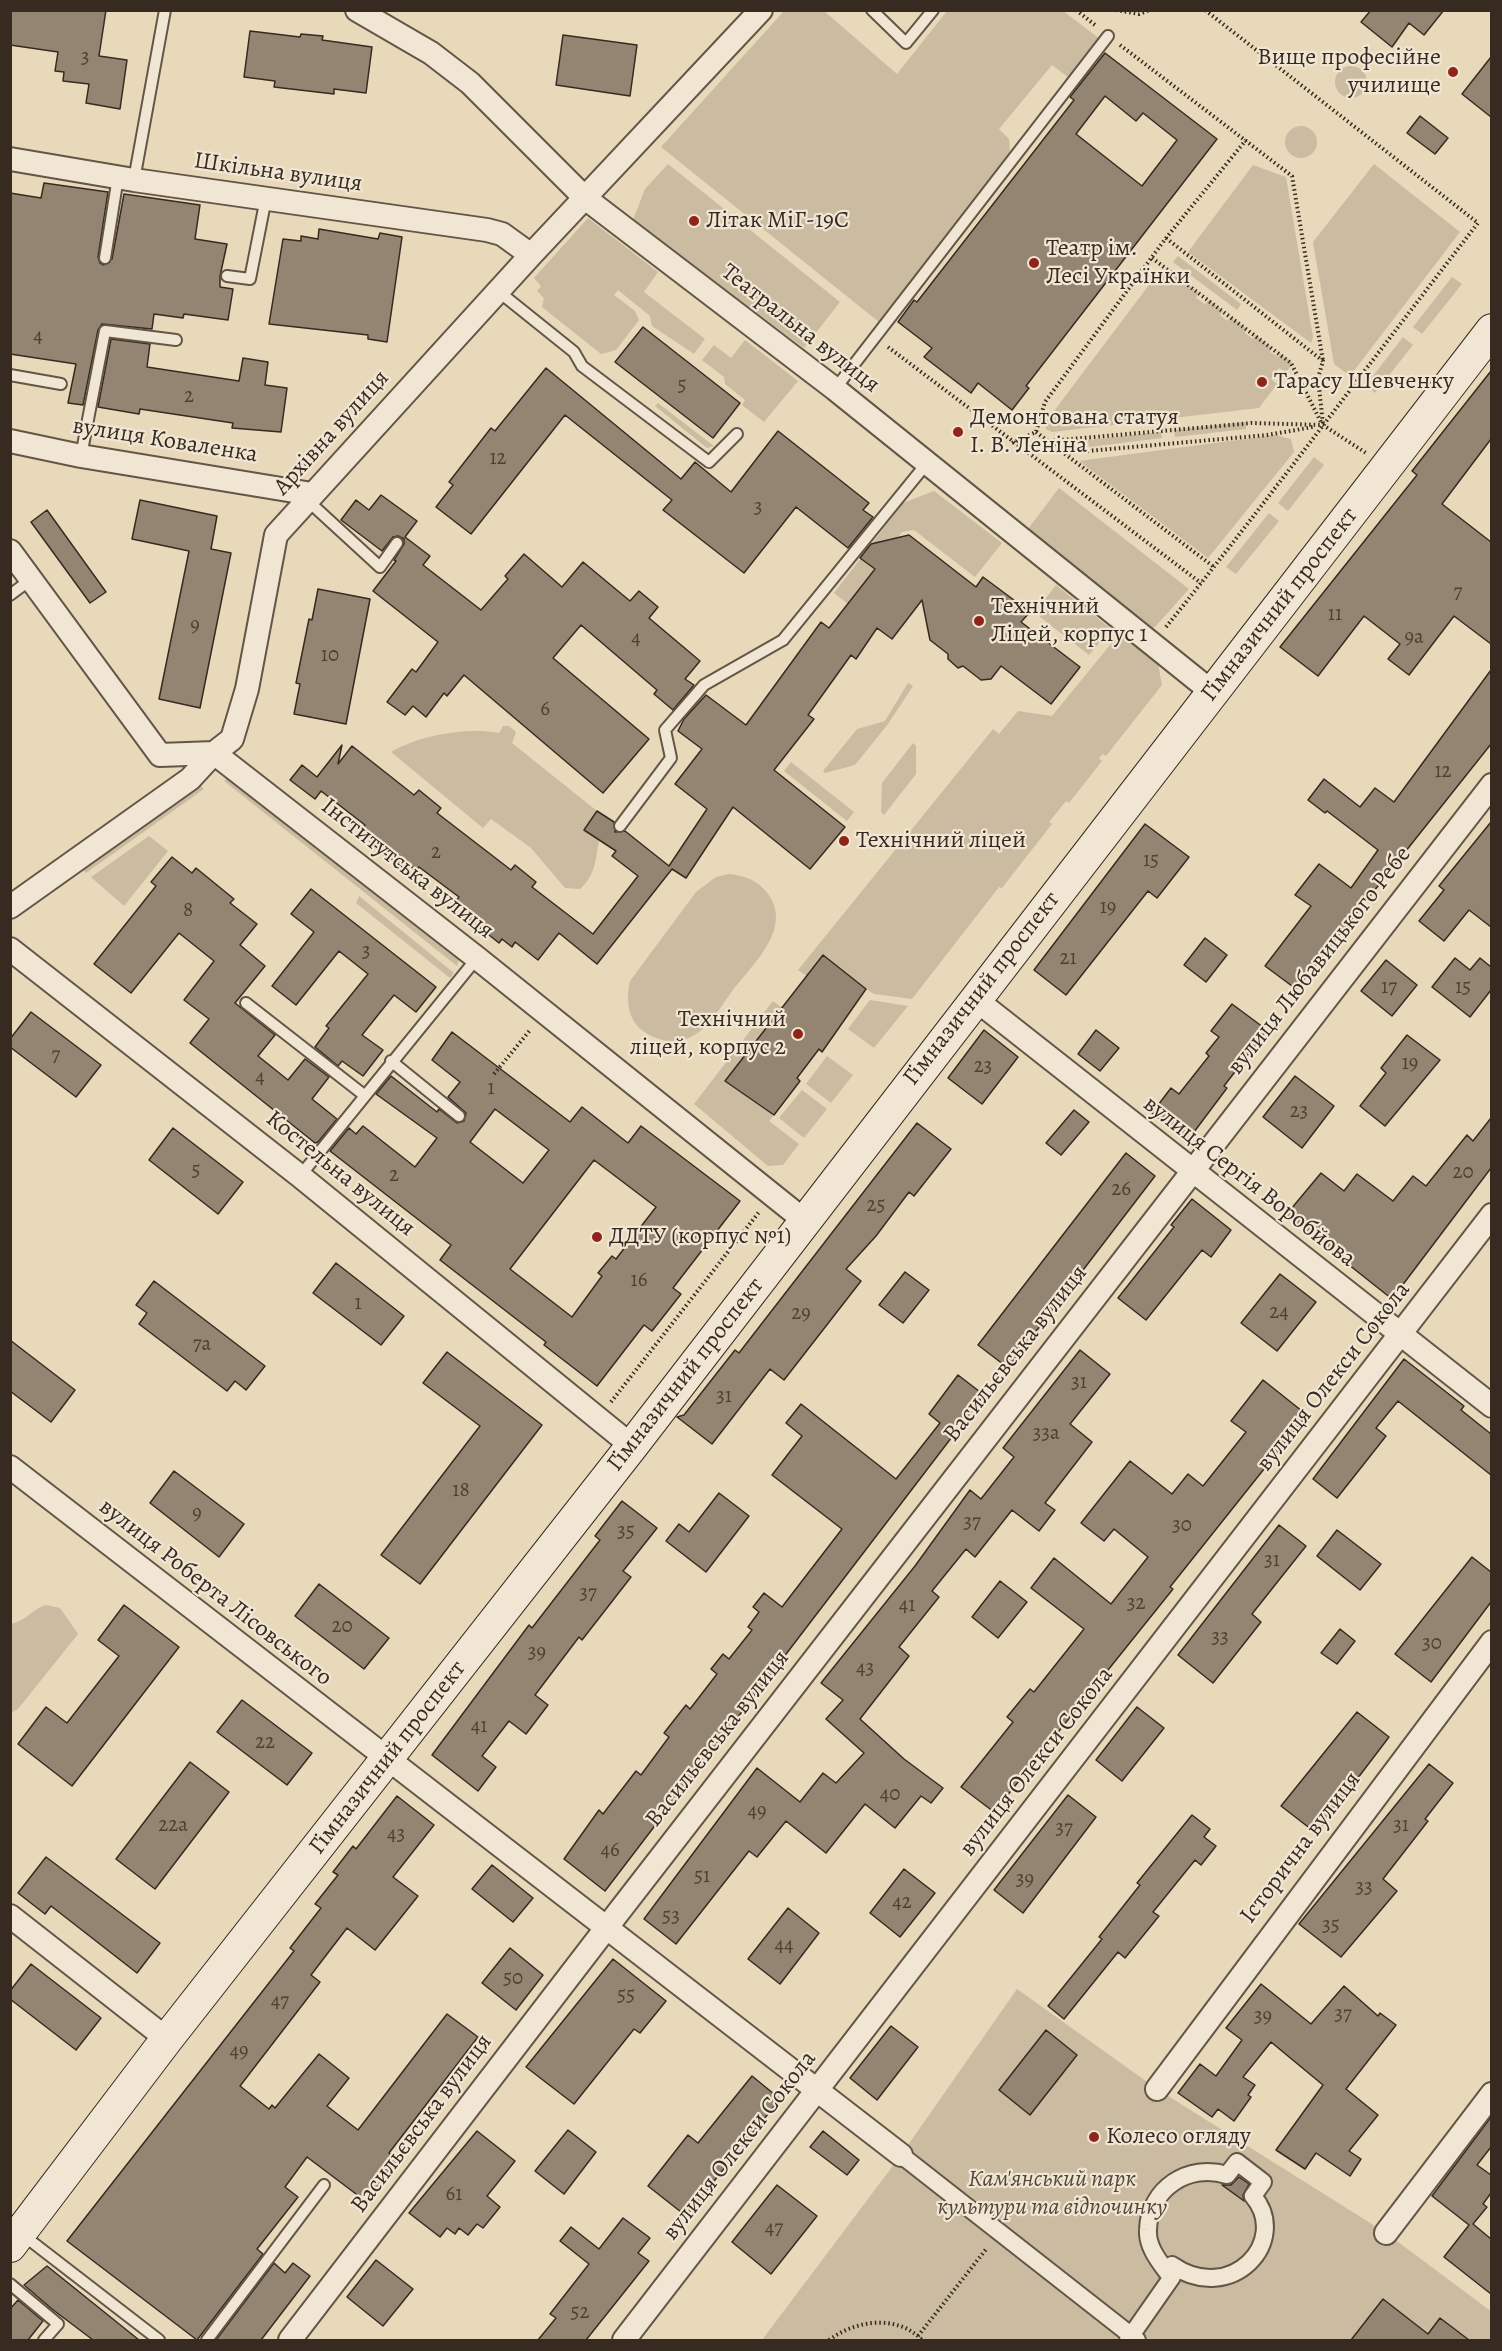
<!DOCTYPE html>
<meta charset="utf-8">
<style>
body{margin:0}
#map{position:relative;width:1502px;height:2351px;overflow:hidden;background:#e8d9bb;font-family:Alegreya,serif}
canvas{display:block}
.frame{position:absolute;inset:0;border:12px solid #372a20;pointer-events:none}
</style>
<div id="map">
<canvas width="1502" height="2351"></canvas>
<div class="frame"></div>
</div>
<script>
const c = document.querySelector('canvas').getContext('2d');
c.lineJoin = 'round';
function paint(path, color) {
  c.fillStyle = color;
  c.fill(path, 'evenodd');
}
function stroke(path, color, width, dash) {
  c.strokeStyle = color;
  c.lineWidth = width;
  c.lineCap = dash ? 'butt' : 'round';
  c.setLineDash(dash || []);
  c.stroke(path);
}
function write(font, color, halo, rows, align = 'center') {
  c.font = font + ' Alegreya,serif';
  c.lineWidth = 4.5;
  c.setLineDash([]);
  c.textBaseline = 'middle';
  c.strokeStyle = halo;
  c.fillStyle = color;
  for (const [text, x, y, turn = 0] of rows) {
    c.save();
    c.translate(x, y);
    c.rotate((+turn || 0) * Math.PI / 180);
    c.textAlign = isNaN(turn) ? turn : align;
    if (halo) c.strokeText(text, 0, 0);
    c.fillText(text, 0, 0);
    c.restore();
  }
}
paint(new Path2D(`
 M784,11h40l73,63 50,-63h116l37,28 -31,39 -17,-13 -53,64 10,10 1,16 -131,167 -218,-175z
 M1335 82a16 16 0 1 1 32 0a16 16 0 1 1-32 0Z
 M1285 142a16 16 0 1 1 32 0a16 16 0 1 1-32 0Z
 M668,164l172,138 -36,46 -171,-128 12,-31z
 M1374,164l86,68 -110,144 -16,-12 -21,-122z
 M1253,165l33,12 27,160 -2,6 -123,-91z
 M588,218l70,54 -14,20 61,47 -11,15 -42,-28 -2,-10 -32,-26 -4,5 21,16 4,9 -23,30 -15,4 -59,-47 2,-9 -7,-7 4,-5 -7,-8z
 M1178,256l63,48 -4,6 -64,-48z
 M1161,269l4,3 2,-3 32,24 -3,5 9,6 4,-4 14,11 -3,4 7,6 4,-4 16,12 -2,4 8,6 2,-4 17,13 -2,4 8,5 2,-3 13,9 -7,9 -7,-4 -8,11 6,5 -18,24 -207,24 -6,-3 -1,-6z
 M1452,277l10,7 -40,50 -9,-7z
 M1403,337l10,8 -38,48 -9,-8z
 M745,340l53,41 -34,41 -22,-17 3,-5 -20,-16 -1,-7 -22,-17 12,-15 17,13z
 M658,403l56,43 -7,2 -52,-42z
 M1246,422v7l-71,8 -1,-7z
 M1161,432l1,6 -73,9 -1,-7z
 M1275,435l16,4 3,13 -86,106 -129,-97z
 M1314,457l10,8 -36,46 -10,-8z
 M1059,488l130,101 -34,38 -5,2 -125,-96z
 M934,491l68,52 -27,34 -61,-47 -12,2 -54,72 -14,-11 69,-90z
 M1269,513l10,8 -43,53 -10,-7z
 M1056,585l55,44 -22,26 -50,-39 4,-5 -4,-4z
 M1119,634l39,30 4,21 -56,71 -3,-2 -4,4 3,3 -33,42 -3,-2 -17,21 3,2 -50,64 -3,-1 -87,112 -38,-5 -8,-5 -59,-13 -9,-6 195,-241 6,5 19,-23 34,5z
 M908,683l5,3 -25,38 -33,41 -30,8 -2,-2 34,-42 28,-8z
 M503,726h6l7,6 -4,11 85,68 -13,19 15,10c-3,19 -4,36 -19,49l-15,-1 -34,-40 -40,-29 -8,9 -92,-76c29,-17 76,-25 108,-19z
 M913,743l3,3v28l-32,41 -3,-3 1,-29z
 M791,762l63,50 -7,9 -63,-50z
 M228,777l232,180 -3,9 -233,-185z
 M200,785l4,4 -118,84 -3,-3z
 M149,836l19,15 -44,55 -33,-29z
 M729,874c16,2 29,6 39,20 25,34 -15,70 -35,96 -12,16 -26,42 -47,49 -15,5 -30,1 -43,-8 -16,-12 -17,-32 -13,-50l66,-89 20,-15z
 M359,896l95,77 -4,5 -94,-75z
 M870,1000l38,6 -34,42 -26,-19z
 M773,1001l9,7 -57,73 49,34 -5,6 30,23 -16,21 -15,1 -74,-62z
 M827,1056l26,19 -22,28 -25,-19z
 M802,1090l25,19 -23,29 -25,-20z
 M46,1605l14,3 18,26 -60,75 -7,4v-89c15,-3 21,-15 35,-19z
 M1017,1989l140,100 229,144 106,79 -1,28h-729l139,-185z`), '#cabba1');
const building = new Path2D(`
 M10,10h96l-7,46 28,4 -7,49 -34,-6 3,-19 -26,-3 1,-9 -9,-1 3,-19 -48,-7z
 M1371,10h73l-20,25 -15,-12 -17,24 -31,-25z
 M250,31l50,6 1,-3 22,2 -1,4 50,7 -6,46 -32,-4v5l-60,-7 1,-6 -31,-4z
 M563,35l74,10 -7,51 -74,-11z
 M1105,53l112,86 -191,247 3,2 -17,22 -34,-27 -7,10 -47,-36 8,-9 -34,-26 16,-22 3,2 157,-202 -4,-3zM1105,96l31,25 7,-8 34,27 -35,46 -66,-52z
 M1491,57v60l-29,-23z
 M1420,116l28,22 -13,16 -28,-21z
 M44,183l64,9 -10,65 2,6 4,2 8,-6 12,-65 76,11 -5,34 32,5 -7,32v11l13,2 -5,31 -44,-6 -1,4 -29,-4 -2,15 -50,-5 -4,6 -15,75 -15,-2 8,-39 -66,-10v-161l31,5z
 M319,229l59,10 2,-6 22,4 -15,105 -19,-3v-4l-99,-11 14,-85 18,2v-5l17,3z
 M643,327l97,76 -27,35 -98,-76z
 M111,339l39,5 -3,23 92,14 4,-23 25,4 -3,23 22,3 -6,44 -49,-4 1,-5 -93,-14 -1,5 -41,-7z
 M546,368l135,111 14,-17 36,30 47,-61 91,72 -6,7 10,7 -25,31 -52,-41 -52,66 -81,-63 9,-10 -107,-85 -94,119 -35,-27 17,-22 -4,-3 42,-54 4,3z
 M1491,371v68l-49,65 49,38v102l-37,-28 -45,59 -21,-16 12,-15 -36,-28 -46,60 -38,-29 137,-172 -5,-4z
 M381,495l36,26 -12,16 25,19 -7,9 58,45 27,-31 -3,-3 19,-22 38,33 21,-25 47,39 9,-10 19,16 -9,11 51,43 -15,18 9,6 -21,25 -19,-16 3,-4 -76,-65 -28,33 96,81 -46,54 -139,-118 -17,21 -3,-3 -18,24 -13,-11 -8,9 -18,-13 25,-33 4,3 22,-30 -65,-51 23,-30 -2,-1 10,-16v-5l-6,-3 -5,1 -11,14 -41,-31 15,-20 13,10z
 M140,500l77,16 -6,33 20,4 -31,155 -41,-9 30,-148 -57,-12z
 M47,510l59,82 -16,11 -59,-81z
 M909,535l67,52 7,-10 47,35 -9,10 59,45 -29,37 -50,-38 -10,13 -10,1 -18,-14 -5,2 -10,-9v-5l-18,-14 -8,-40 -30,39 -15,-11 -21,31 -5,-4 -43,60 6,4 -40,51 71,57 -35,42 -77,-62 -47,71 -14,-9 -75,95 -38,-31 -21,27 -23,-18 -3,5 -10,-8 -3,4 -35,-28 4,-4 -13,-9 4,-5 -40,-30 -3,4 -8,-7 -4,5 -34,-27 3,-4 -12,-9 4,-4 -44,-34 -6,8 -25,-19 12,-15 15,12 25,-32 -4,19 14,-18 62,49 5,-5 22,18 -4,5 74,57 4,-5 21,17 -4,5 61,47 45,-58 -26,-20 4,-5 -32,-21 13,-19 17,11 1,10 10,-1 44,35 38,-57 -32,-25 27,-35 -24,-18 6,-12 22,-24 40,30 75,-103 8,6 46,-59 -15,-11 11,-14z
 M318,589l52,10 -24,125 -52,-10 6,-30 -4,-1 13,-64 3,1z
 M1491,670v74l-195,245 -31,-23 46,-60 -16,-11 24,-31 32,24 27,-38 -51,-39 -2,2 -17,-13 16,-21 36,28 15,-19 19,14z
 M1491,822v105l-22,-17 -25,31 -25,-20 25,-31 -5,-4z
 M1145,824l44,33 -32,41 -9,-7 -82,104 -32,-25z
 M172,857l20,16 4,-5 38,31 -4,4 27,21 -17,21 25,21 -30,37 40,32 -17,21 30,24 17,-21 24,18 -17,22 25,20 -19,23 -3,1 -125,-100 19,-24 -25,-19 30,-39 -35,-28 -48,60 -37,-29 62,-78 -5,-4z
 M311,889l125,98 -20,25 -22,-17 -32,40 21,15 -20,26 -21,-15 -4,5 -23,-19 14,-19 -3,-2 42,-52 -29,-23 -43,54 -24,-19 42,-54 -23,-18z
 M1205,938l22,17 -21,27 -22,-17z
 M823,955l43,34 -44,63 -3,-3 -22,29 3,3 -26,34 -49,-34z
 M1455,958l15,12 10,-12 11,9v23l-21,27 -38,-30z
 M1386,960l31,25 -25,31 -31,-25z
 M1232,1004l35,26 -43,56 3,2 -39,52 -36,-27 19,-25 8,6 30,-38 -3,-3 13,-16 -8,-6z
 M31,1012l70,53 -25,32 -66,-50v-8z
 M984,1030l34,27 -36,47 -34,-26z
 M1096,1030l23,18 -19,23 -22,-17z
 M452,1032l118,90 12,-15 46,36 13,-17 99,75 -67,87 8,6 -29,37 -8,-6 -47,61 -53,-41 2,-3 -106,-82 11,-15 -121,-94 19,-23 7,6 7,-8 52,41 22,-29 -61,-44 15,-18 46,36 2,-3 18,14 7,-2 2,-8 -18,-16 12,-15 -28,-22zM495,1109l54,41 -26,33 -53,-41zM594,1160l62,47 -40,52 -4,-3 -14,17 4,3 -30,41 -62,-48z
 M1407,1035l33,25 -55,66 -25,-20 26,-33 -5,-5z
 M1295,1076l39,30 -32,42 -39,-31z
 M1074,1110l15,12 -28,33 -15,-12z
 M1491,1118v50l-99,131 -106,-84 35,-42 23,18 13,-17 36,27 20,-25 13,10 41,-51 6,6z
 M917,1123l34,26 -37,47 -5,-4 -33,44 -30,33 15,12 -77,99 -14,-11 -58,75 -35,-27 7,-2 51,-65 4,3z
 M173,1128l70,54 -25,32 -69,-54z
 M1126,1153l29,23 -147,192 -30,-23z
 M1192,1199l39,31 -20,27 -9,-7 -56,70 -28,-22 56,-71 -3,-2z
 M336,1263l68,53 -23,29 -68,-52z
 M905,1272l24,18 -26,33 -24,-18z
 M1280,1274l36,28 -39,49 -36,-28z
 M154,1281l111,85 -19,24 -11,-9 -8,10 -88,-67 8,-11 -11,-8z
 M10,1340l65,50 -24,32 -41,-31z
 M1080,1350l30,24 -40,50 22,18 -47,61 10,7 -16,21 -27,-21 -37,47 -9,-8 -34,42 7,6 -40,50 10,9 -49,63 44,40 39,29 -12,15 -10,-7 -26,32 -30,-24 -39,49 -40,-32 -29,36 -8,-6 -73,93 -32,-25 113,-151 43,34 23,-29 13,10 28,-30 -38,-34 17,-19 -22,-17 94,-117 55,-76 11,9 33,-42 -11,-9z
 M447,1352l95,73 -122,159 -39,-29 99,-129 -57,-43z
 M1404,1359l60,47 -3,4 30,24v41l-93,-74 -22,27 10,8 -49,62 -24,-19z
 M958,1375l26,20 -379,496 -41,-32 35,-49 4,4 33,-43 5,4 28,-38 -5,-4 22,-28 4,4 27,-35 -6,-5 12,-15 6,5 23,-29 -4,-3 11,-15 -6,-5 11,-14 18,14 60,-78 -70,-54 30,-39 -16,-13 15,-19 95,75 44,-56 -11,-9z
 M1263,1380l44,35 -137,172 3,2 -179,223 -33,-25 52,-65 -6,-5 23,-28 4,3 50,-63 -53,-41 23,-30 57,46 37,-47 -34,-28 -10,12 -23,-18 49,-62 42,33 16,-20 15,12 43,-54 -15,-11z
 M174,1471l70,53 -25,33 -69,-54z
 M719,1493l30,23 -43,56 -40,-31 13,-17 10,8z
 M622,1501l35,27 -34,43 8,6 -49,63 -3,-3 -44,58 13,10 -22,29 -17,-13 -27,35 14,11 -18,24 -46,-36 97,-130 3,3 68,-88 -5,-4z
 M1279,1525l27,21 -54,68 9,8 -48,61 -35,-28z
 M1337,1530l44,34 -21,26 -43,-34z
 M1472,1557l19,15v30l-60,80 -36,-28z
 M1000,1581l27,21 -29,36 -26,-21z
 M319,1584l70,54 -25,31 -69,-53z
 M124,1605l55,42 -107,139 -54,-42 28,-37 21,16 52,-67 -21,-16z
 M1340,1629l15,12 -18,23 -16,-11z
 M242,1700l70,53 -25,32 -70,-53z
 M1137,1707l27,21 -42,53 -26,-21z
 M1357,1712l32,25 -73,96 -35,-27z
 M190,1762l39,30 -74,97 -39,-30z
 M1429,1764l24,19 -28,36 3,2 -45,58 14,12 -56,66 -42,-33z
 M1068,1795l28,22 -73,96 -29,-23z
 M397,1796l37,29 -41,52 25,19 -43,54 -28,-22 -36,47 9,7 -80,104 29,23 3,-4 3,3 44,-54 30,24 -22,28 31,24 89,-116 31,23 -89,116 11,10 -32,40 -61,-46 -22,30 13,10 -41,52 6,5 -66,86 -130,-99 227,-290 -4,-3 31,-40 -6,-4 23,-29 -5,-3 20,-26 3,3z
 M1192,1815l18,14 -6,8 12,9 -15,19 -6,-5 -42,52 6,4 -34,42 -7,-6 -54,67 -16,-13 54,-67 -3,-2 41,-52 -3,-2z
 M46,1857l114,86 -23,30 -86,-67 -6,8 -27,-21z
 M492,1865l41,33 -20,24 -41,-33z
 M904,1869l31,24 -35,44 -30,-24z
 M788,1908l31,25 -39,51 -32,-25z
 M510,1948l33,27 -27,35 -34,-27z
 M613,1959l53,42 -26,32 -6,-4 -60,75 -48,-37z
 M31,1964l70,54 -25,32 -66,-51v-8z
 M1261,1984l50,40 33,-38 34,30 2,-3 16,12 -50,64 32,26 -29,36 12,8 -11,17 -34,-23 -11,16 -29,-19 47,-65 -52,-43 -28,35 12,8 -7,10 3,2 -17,24 -16,-12 -6,8 -34,-24 22,-29 16,12 26,-36 -16,-12z
 M891,2026l27,21 -41,53 -27,-22z
 M1046,2030l31,25 -47,60 -31,-25z
 M752,2076l28,23 -94,117 -38,-30 40,-51 10,8z
 M1491,2117v30l-14,18 14,10v18l-8,11 4,3 -14,17 18,15v55l-47,-37 25,-32 -37,-29z
 M568,2130l28,22 -32,42 -29,-23z
 M477,2131l38,30 -28,35 13,11 -17,21 -6,-4 -9,11 -9,-7 -4,6 -8,-6 -7,9 -31,-24z
 M823,2131l36,29 -12,15 -37,-28z
 M1239,2177l10,7 -6,11 1,6 -22,-16h9z
 M777,2185l40,31 -46,58 -39,-32z
 M623,2218l27,20 -12,15 11,8 -63,79h-48l18,-22 -6,-4 39,-50 -29,-23 11,-14 28,22z
 M376,2260l37,29 -30,37 -36,-29z
 M274,2263l11,10 8,-10 17,13 -49,64h-45z
 M47,2266l92,74h-46l-41,-31 -28,-24z
 M1383,2299l45,35 12,-16 29,22h-118z
 M18,2300l25,21 -15,19h-18v-31z`);
paint(building, '#938571');
stroke(building, '#372a20', 1.5);
const service = new Path2D(`
 M872,10l34,33 27,-33
 M134,180l31,-170
 M105,258l13,-81
 M227,276l23,3 16,-81
 M498,291l76,61 8,14 127,96 28,-28
 M10,375l51,9
 M835,389l273,-353
 M81,456l24,-125 71,9
 M307,500l73,67 17,-24
 M10,595l20,-15
 M620,826l51,-68 -6,-28 39,-45 79,-45 144,-177
 M246,1003l118,92
 M391,1061l68,55
 M300,1176l177,-218
 M23,2235l136,105
 M10,2284l48,40 -14,16
 M207,2340l117,-155`);
const pedestrian = new Path2D(`
 M901,2155l236,185
 M1237,2162l26,20 -10,14c38,45 -22,110 -81,69l-5,7c-9,-12 -20,-26 -19,-42 1,-42 41,-67 79,-55z
 M1128,2340l44,-63 -3,-8`);
const minor = new Path2D(`
 M357,10l74,43 39,30 115,115 250,191 377,303
 M10,159l124,21 353,50 15,4 29,21
 M10,441l71,15 231,38
 M10,551l150,204 54,-2 263,205 328,263
 M10,907l180,-128 24,-26 18,-14 15,-50 29,-154 255,-280 230,-245
 M10,949l290,227 332,270
 M975,999l517,407
 M10,1467l891,688
 M10,1916l157,123
 M1157,2089l335,-447
 M1386,2233l106,-139
 M290,2340l317,-413 885,-1142
 M624,2340l868,-1125`);
const secondary = new Path2D(`
 M10,2246l157,-207 465,-593 860,-1116`);
stroke(service, '#635647', 14);
stroke(pedestrian, '#635647', 20);
stroke(minor, '#635647', 26);
stroke(secondary, '#372a20', 34);
stroke(new Path2D(`
 M1076,10l19,15
 M1116,10l23,4 11,-4
 M1120,45l172,131 31,185
 M1166,238l157,123 -5,17 5,46
 M1152,258l139,105 30,59
 M888,347l313,236
 M1036,432l178,135
 M1049,441l203,-18 71,2 43,28
 M1012,443l24,-11 9,-30 121,-164 80,-98
 M1065,453l202,-18 46,-8
 M296,468l9,-4 25,-26
 M1166,627c107,-133 208,-270 312,-404l-273,-213
 M494,1074l37,-45
 M611,1402l148,-190
 M918,2336l69,-88
 M829,2340c27,-20 68,-26 93,0`), '#372a20', 4, [1.5, 3]);
stroke(service, '#f0e6d3', 10);
stroke(pedestrian, '#f0e6d3', 16);
stroke(minor, '#f0e6d3', 22);
stroke(secondary, '#f0e6d3', 32);
for (const [x, y, r, color] of [
 [1453,72,6,"#8f2418"],
 [694,221,6,"#8f2418"],
 [1034,263,6,"#8f2418"],
 [1262,382,6,"#8f2418"],
 [958,432,6,"#8f2418"],
 [979,621,6,"#8f2418"],
 [844,841,6,"#8f2418"],
 [798,1034,6,"#8f2418"],
 [597,1237,6,"#8f2418"],
 [1094,2137,6,"#8f2418"]
]) {
  const dot = new Path2D();
  dot.arc(x, y, r, 0, 2 * Math.PI);
  c.fillStyle = color;
  c.fill(dot);
  stroke(dot, '#f0e6d3', 2);
}
write('21px', '#4e4134', null, [
 ["3",85,58],
 ["4",38,337],
 ["5",682,386],
 ["2",189,397],
 ["12",498,459],
 ["3",758,508],
 ["7",1458,593],
 ["11",1335,615],
 ["9",195,626],
 ["9а",1414,638],
 ["4",636,639],
 ["10",330,656],
 ["6",545,710],
 ["12",1443,772],
 ["2",436,853],
 ["15",1151,861],
 ["19",1108,908],
 ["8",188,911],
 ["3",366,952],
 ["21",1068,959],
 ["17",1389,988],
 ["15",1463,988],
 ["7",56,1056],
 ["19",1410,1064],
 ["23",983,1067],
 ["4",260,1078],
 ["1",491,1089],
 ["23",1299,1112],
 ["5",196,1171],
 ["20",1463,1173],
 ["2",394,1176],
 ["26",1121,1190],
 ["25",876,1206],
 ["16",639,1281],
 ["1",358,1304],
 ["24",1279,1313],
 ["29",801,1314],
 ["7а",202,1345],
 ["31",1079,1383],
 ["31",724,1397],
 ["33а",1046,1434],
 ["18",461,1491],
 ["9",197,1514],
 ["37",972,1523],
 ["30",1182,1526],
 ["35",626,1532],
 ["31",1272,1561],
 ["37",588,1594],
 ["32",1136,1604],
 ["41",907,1606],
 ["20",342,1627],
 ["33",1220,1638],
 ["30",1432,1644],
 ["39",537,1653],
 ["43",865,1669],
 ["41",479,1727],
 ["22",265,1743],
 ["40",890,1795],
 ["49",757,1812],
 ["22а",173,1826],
 ["31",1401,1826],
 ["37",1064,1829],
 ["43",396,1835],
 ["46",610,1851],
 ["51",702,1877],
 ["39",1025,1880],
 ["33",1364,1888],
 ["42",902,1903],
 ["53",671,1917],
 ["35",1331,1926],
 ["44",784,1946],
 ["50",513,1979],
 ["55",626,1996],
 ["47",280,2002],
 ["37",1343,2015],
 ["39",1263,2017],
 ["49",239,2052],
 ["61",454,2195],
 ["47",774,2229],
 ["52",580,2313]
]);
write('24px', '#372a20', '#f0e6d3', [
 ["Вище професійне",1441,58,"right"],
 ["училище",1441,86,"right"],
 ["Літак МіГ-19С",706,221],
 ["Театр ім.",1046,249],
 ["Лесі Українки",1046,277],
 ["Тарасу Шевченку",1274,382],
 ["Демонтована статуя",970,418],
 ["І. В. Леніна",970,446],
 ["Технічний",991,607],
 ["Ліцей, корпус 1",991,635],
 ["Технічний ліцей",856,841],
 ["Технічний",786,1020,"right"],
 ["ліцей, корпус 2",786,1048,"right"],
 ["ДДТУ (корпус №1)",609,1237],
 ["Колесо огляду",1106,2137]
], 'left');
write('24px', '#372a20', '#f0e6d3', [
 ["Шкільна вулиця",278,173,8],
 ["Театральна вулиця",800,329,38],
 ["Архівна вулиця",332,433,-48],
 ["вулиця Коваленка",165,441,9],
 ["Гімназичний проспект",1280,605,-52],
 ["Інститутська вулиця",407,869,38],
 ["вулиця Любавицького Ребе",1320,961,-52],
 ["Гімназичний проспект",982,989,-52],
 ["Костельна вулиця",340,1174,39],
 ["вулиця Сергія Воробйова",1249,1182,38],
 ["Васильєвська вулиця",1016,1354,-52],
 ["Гімназичний проспект",686,1375,-52],
 ["вулиця Олекси Сокола",1334,1377,-52],
 ["вулиця Роберта Лісовського",215,1593,38],
 ["Васильєвська вулиця",718,1739,-52],
 ["Гімназичний проспект",388,1758,-52],
 ["вулиця Олекси Сокола",1037,1762,-52],
 ["Історична вулиця",1301,1848,-53],
 ["Васильєвська вулиця",422,2124,-53],
 ["вулиця Олекси Сокола",740,2146,-52]
]);
write('italic 24px', '#54473a', '#f0e6d3', [
 ["Кам'янський парк",1052,2180],
 ["культури та відпочинку",1052,2208]
]);
</script>
